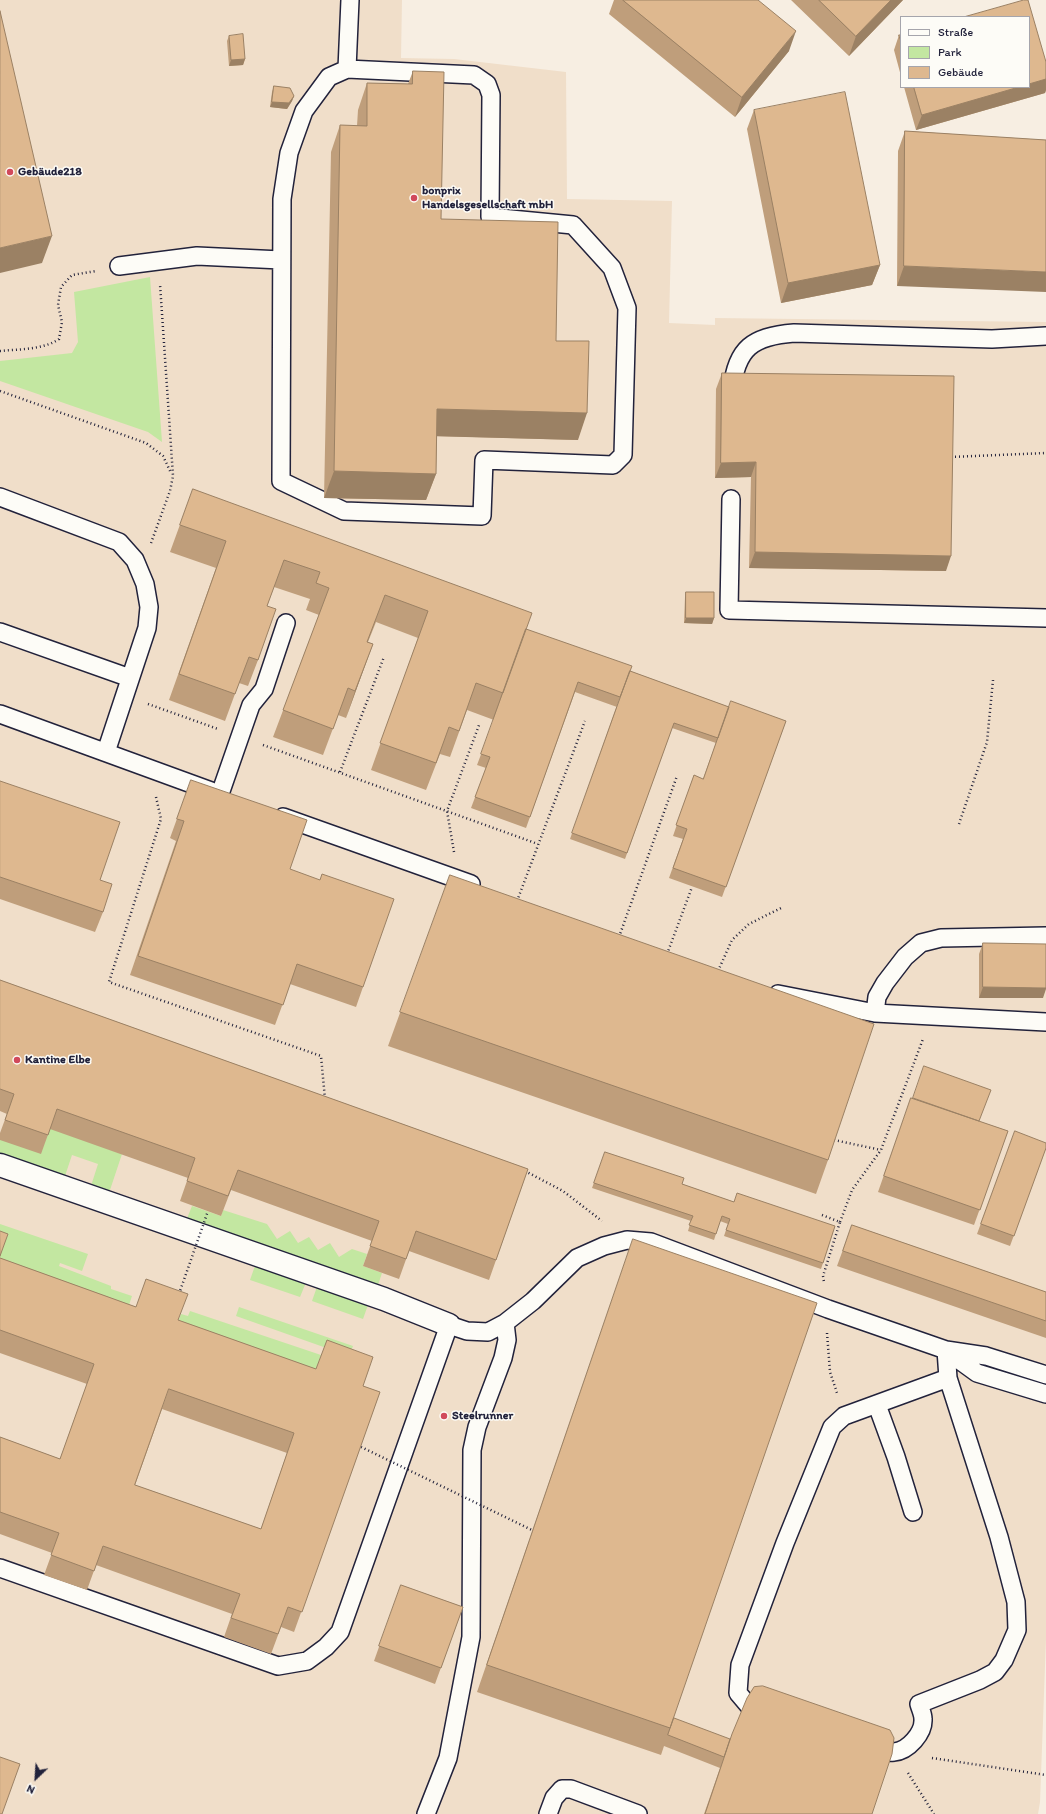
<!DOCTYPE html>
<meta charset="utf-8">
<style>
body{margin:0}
#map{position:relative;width:1046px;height:1814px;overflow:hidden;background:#f7eee2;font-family:Itim,sans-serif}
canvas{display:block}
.legend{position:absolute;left:900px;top:16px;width:130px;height:72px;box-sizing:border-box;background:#fdfcf7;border:1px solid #a5a5ac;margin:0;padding:5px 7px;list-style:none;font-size:12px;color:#22223b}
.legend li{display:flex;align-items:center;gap:8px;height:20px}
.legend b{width:20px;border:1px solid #a5a5ac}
.north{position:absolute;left:16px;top:1758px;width:40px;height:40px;-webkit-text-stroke:3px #fdfcf7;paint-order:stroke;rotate:205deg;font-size:11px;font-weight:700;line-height:16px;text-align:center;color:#22223b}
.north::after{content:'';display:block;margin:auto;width:14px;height:18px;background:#22223b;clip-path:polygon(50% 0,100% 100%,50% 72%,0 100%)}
</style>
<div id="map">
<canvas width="1046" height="1814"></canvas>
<ul class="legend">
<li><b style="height:5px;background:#fdfcf7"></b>Straße</li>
<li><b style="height:11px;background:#c3e7a1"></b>Park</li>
<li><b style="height:11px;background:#deb88f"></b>Gebäude</li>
</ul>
<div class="north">N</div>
</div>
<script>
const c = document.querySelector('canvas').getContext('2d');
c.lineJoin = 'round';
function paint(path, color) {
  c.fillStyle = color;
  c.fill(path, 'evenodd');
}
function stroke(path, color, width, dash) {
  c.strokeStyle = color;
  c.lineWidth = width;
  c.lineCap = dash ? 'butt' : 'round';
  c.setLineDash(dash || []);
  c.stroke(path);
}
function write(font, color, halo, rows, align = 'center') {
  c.font = font + ' Itim,sans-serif';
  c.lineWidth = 3;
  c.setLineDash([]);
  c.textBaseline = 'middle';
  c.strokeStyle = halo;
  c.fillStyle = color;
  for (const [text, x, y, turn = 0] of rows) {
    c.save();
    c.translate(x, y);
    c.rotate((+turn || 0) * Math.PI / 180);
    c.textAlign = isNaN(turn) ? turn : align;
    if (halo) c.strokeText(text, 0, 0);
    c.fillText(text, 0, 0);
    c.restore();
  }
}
paint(new Path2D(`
 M0,0h402l-1,58 53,1 112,13 1,127 105,2 -3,122 46,2v-7l331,4v1317l-6,163 -2,12h-1038z`), '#f0dec9');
paint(new Path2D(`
 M150,277l12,165 -14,-10 -148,-51v-20l72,-8 6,-11 -4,-50z
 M50,1128l72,26 -14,42 -18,-7 8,-25 -26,-9 -8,24 -64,-21v-18z
 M192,1206l29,10 2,-6 44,14 10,15 13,-8 8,12 11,-6 9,13 12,-7 9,14 13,-8 15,5 -4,12 19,7 -5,15 -191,-67z
 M0,1224l88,30 -6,17 -22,-8 -1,3 52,20v3l21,7 -3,9 -129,-25v-25l4,-10 -4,-2z
 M256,1263l51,17 -7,17 -50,-17z
 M318,1284l51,18 -6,17 -51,-18z
 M239,1307l114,39 -4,10 -113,-40z
 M190,1311l131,44 -12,34 -138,-49 10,-26 7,2z`), '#c3e7a1');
const lane = new Path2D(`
 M347,69l127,6 13,9 4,11 -1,122 83,8 39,43 15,40 -4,147 -10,10 -129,-5 -2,56 -138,-5 -63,-30 1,-282 7,-46 15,-42 25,-34z
 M347,69l3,-69
 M119,266l78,-10 84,4
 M732,390c4,-42 21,-54 62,-57l198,6 54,-3
 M0,497l119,45 16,18 10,24 4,23 -2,21 -41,124
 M731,499l-2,111 317,8
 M0,632l130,46
 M0,714l211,77
 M220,794l31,-89 13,-16 22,-66
 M283,817l188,67
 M778,994l97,19 171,9
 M875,1013l2,-16 8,-14 20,-26 16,-14 20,-5 105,-2
 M948,1352l29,21 69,21
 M877,1405l19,52 17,55
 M0,1568l278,98 29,-5 19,-14 14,-15 109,-307 18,6 21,1 17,-9 28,-22 44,-43 27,-12 23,-6 24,2 177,67 118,41 40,6 60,19
 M765,1712l-16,-6 -11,-13 2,-28 45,-122 47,-116 12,-11 104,-38 -2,-28
 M869,1749c8,2 17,4 25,3 14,-1 30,-19 29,-33 0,-5 -3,-11 -4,-15l61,-24 15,-8 9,-12 13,-30 -1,-28 -17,-65 -51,-159
 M426,1814l22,-56 23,-121 1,-187 5,-23 26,-69 4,-18 -2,-17
 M548,1814l6,-16 8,-9h9l67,25`);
const street = new Path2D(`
 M0,1165l384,134 65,26`);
stroke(lane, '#22223b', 20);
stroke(street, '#22223b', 25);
stroke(new Path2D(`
 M0,351c19,-2 43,-1 59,-12l3,-17 -4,-17 3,-18 11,-12 24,-4
 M0,391l146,52 17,13 8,17
 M951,457l95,-4
 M151,543l19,-52 3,-15 -13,-192
 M148,704l70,25
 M263,745l275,99
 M340,772l44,-115
 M156,797l5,22 -52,163 212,74 4,43
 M959,824l28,-82 6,-62
 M454,852l-7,-41 32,-86
 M517,901l68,-180
 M619,937l58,-161
 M667,954l25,-67
 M718,971l14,-31 17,-16 32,-16
 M834,1140l47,10
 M525,1171l38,20 39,30
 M822,1215l18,7 -17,54 1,6
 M840,1222l12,-32 29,-40 42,-111
 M827,1333l3,39 7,21
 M932,1758l114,17
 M908,1773l26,41`), '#22223b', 2.5, [1, 3]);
stroke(lane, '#fdfcf7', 17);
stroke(street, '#fdfcf7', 22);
stroke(new Path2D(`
 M179,1294l29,-83
 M361,1447l171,83`), '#22223b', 2.5, [1, 3]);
paint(new Path2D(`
 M614,0h144l31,51 -54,66 -126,-103z
 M791,0h112l-54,56z
 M899,35h2v41l-7,-26z
 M229,36l16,23 -2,6 -14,1 -2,-25z
 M1046,62v28l-1,3 -129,37 -12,-43h125z
 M413,71l28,148 115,122 22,99 -141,-4 -1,38 -10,26 -102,-2 7,-346 9,-27 17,1 1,-16 9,-27 41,1z
 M274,86l20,10 -2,5 -5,8 -17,-2 2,-15z
 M754,110l126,155 -8,20 -91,18 -34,-174z
 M905,131l141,9 -149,146 1,-135z
 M722,373l224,198 -197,-3 2,-91 -36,1 1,-89z
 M193,489l333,140 104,42 99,36 57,14 -64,176 -53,-19 14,-39 -10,-3 21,-61 9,4 13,-36 -44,-15 -47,131 -55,-20 56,-159 -9,27 -42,-15 -49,136 -55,-20 15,-40 -9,-3 17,-45 -27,-10 -17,47 -10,-3 -14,36 -55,-20 47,-132 -42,-16 -8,20 5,2 -27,74 -8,-3 -15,40 -50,-18 46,-122 -13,-5 4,-11 -36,-12 -7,19 -9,54 -10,26 -9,-3 -14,38 -56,-21 47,-132 -46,-16z
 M686,592l28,26 -2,6 -28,-1 1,-26z
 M191,780l99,89 73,118 -7,20 -66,-23 -15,41 -145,-50 46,-134 -6,-3z
 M0,781l100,99 3,32 -8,20 -95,-33z
 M450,875l378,285 -12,34 -428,-148z
 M983,943l60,55h-64v-44z
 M0,980l528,189 -39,111 -80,-29 -10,28 -36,-13 9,-25 -141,-51 -10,26 -41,-15 8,-23 -138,-49 -9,25 -41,-14v-7l7,-19 -7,-3z
 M911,1098l97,33 -34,94 -96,-33z
 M1015,1131l31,17 -36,98 -33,-12z
 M605,1152l77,32 52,18 101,24 -14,43 -97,-33 4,-12 -8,-3 -6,19 -26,-9 3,-10 -99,-33z
 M852,1225l194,67v46l-209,-72z
 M633,1239l41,479 198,96h-168l16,-46 -56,-22 -3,9 -184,-63z
 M0,1258l136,49 42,13 202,72 -86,240 -13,-5 -10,27 -47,-17 8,-23 -136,-49 -9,25 -43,-15 8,-22 -52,-19v-97l60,22 27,-75 -87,-31zM162,1409l125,44 -26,76 -126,-44z
 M401,1585l62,22 -28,77 -61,-23z`), '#bf9e7b');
paint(new Path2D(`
 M891,0h12l-54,56 7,-20z
 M796,31l-7,20 -54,66 7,-20z
 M245,59l-2,6 -14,1 2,-6z
 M1046,79v11l-1,3 -129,37 6,-15 97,-28h10v-3z
 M294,96l-2,5 -5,8 -17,-2 2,-5z
 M52,236l-10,27 -42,10v-25z
 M880,265l-8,20 -91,18 7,-20z
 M904,266l142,6v20l-149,-6z
 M437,409l150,4 -9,27 -150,-4z
 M756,462l-5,15 -36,1 6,-15z
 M334,471l102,3 -10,26 -102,-2z
 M755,552l196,4 -5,15 -197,-3z
 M686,618h28l-2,6 -28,-1z
 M373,644l-10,27 -17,47 9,-27z
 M983,987l63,1v1l-3,9h-64z`), '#9b8164');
const building = new Path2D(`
 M623,0h135l38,31 -54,66z
 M819,0h72l-35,36z
 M1024,0h4l18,62v17l-17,5v-67h-65z
 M0,11l52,225 -52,12z
 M243,34l2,25 -14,1 -2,-24z
 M899,35h2v6z
 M413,71l31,1 -3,147 117,3 -2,119h33l-2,72 -150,-4 -1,65 -102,-3 6,-346 27,1v-43l45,1z
 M274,86l16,2 4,8 -5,7 -17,-1z
 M914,87h105l-97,28z
 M845,92l35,173 -92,18 -34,-173z
 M905,131l141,9v132l-142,-6z
 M722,373l232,3 -3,180 -196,-4 1,-90 -35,1z
 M193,489l339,124 -29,80 -27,-10 -17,48 -10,-4 -13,36 -56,-20 48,-132 -43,-16 -18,47 6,2 -18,47 -7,-3 -15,41 -50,-19 46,-122 -13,-5 4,-11 -36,-12 -17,46 9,3 -18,51 -9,-3 -14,37 -56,-20 47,-133 -46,-16z
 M686,592h28v26h-28z
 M526,629l106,37 -12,31 -42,-15 -48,135 -55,-20 15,-40 -9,-3z
 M630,671l99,36 -11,31 -44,-15 -47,130 -55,-20z
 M731,701l55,20 -60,166 -53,-19 14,-39 -11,-4 18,-50 9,4z
 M191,780l116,40 -17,49 30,11 2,-6 72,25 -31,88 -66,-23 -14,41 -145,-49 46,-135 -7,-2z
 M0,781l120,41 -20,58 12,4 -9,28 -103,-35z
 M450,875l424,149 -46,136 -428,-148z
 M983,943l63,1v44l-63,-1z
 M0,980l528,189 -32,91 -80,-29 -10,28 -36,-13 9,-25 -141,-51 -10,26 -41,-15 8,-23 -138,-49 -9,26 -43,-15 9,-26 -14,-5z
 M924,1066l67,24 -12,31 -66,-23z
 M911,1098l97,33 -28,79 -96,-34z
 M1015,1131l31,12v5l-32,88 -33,-12z
 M605,1152l79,26 -2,6 52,18 3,-9 98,33 -12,37 -97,-33 4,-11 -8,-3 -6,18 -27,-9 4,-9 -99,-33z
 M852,1225l194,67v29l-203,-70z
 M0,1231l8,3 -8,22z
 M633,1239l184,64 -147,425 -183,-63z
 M0,1258l136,49 10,-28 42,15 -10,26 138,49 11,-29 46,17 -10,29 17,6 -78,220 -14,-5 -10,27 -47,-16 9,-24 -137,-48 -9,25 -43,-16 8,-22 -59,-21v-75l60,22 34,-95 -94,-34zM169,1389l125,44 -33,96 -126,-44z
 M401,1585l62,22 -22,61 -62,-22z
 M763,1686l127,44 4,8 -2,16 -20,60h-167l27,-80 15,-36 7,-11z
 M674,1718l56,21 -6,18 -56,-22z
 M0,1757l20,7 -18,50h-2z`);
paint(building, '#deb88f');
stroke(building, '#9b8164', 1);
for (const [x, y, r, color] of [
 [10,172,4,"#d1495b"],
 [414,198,4,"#d1495b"],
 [17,1060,4,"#d1495b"],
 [444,1416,4,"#d1495b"]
]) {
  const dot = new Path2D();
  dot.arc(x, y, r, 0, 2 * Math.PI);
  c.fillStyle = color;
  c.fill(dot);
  stroke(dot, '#fdfcf7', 1.5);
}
write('bold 12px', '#22223b', '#fdfcf7', [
 ["Gebäude218",18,172],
 ["bonprix",422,191],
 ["Handelsgesellschaft mbH",422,205],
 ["Kantine Elbe",25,1060],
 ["Steelrunner",452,1416]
], 'left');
</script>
